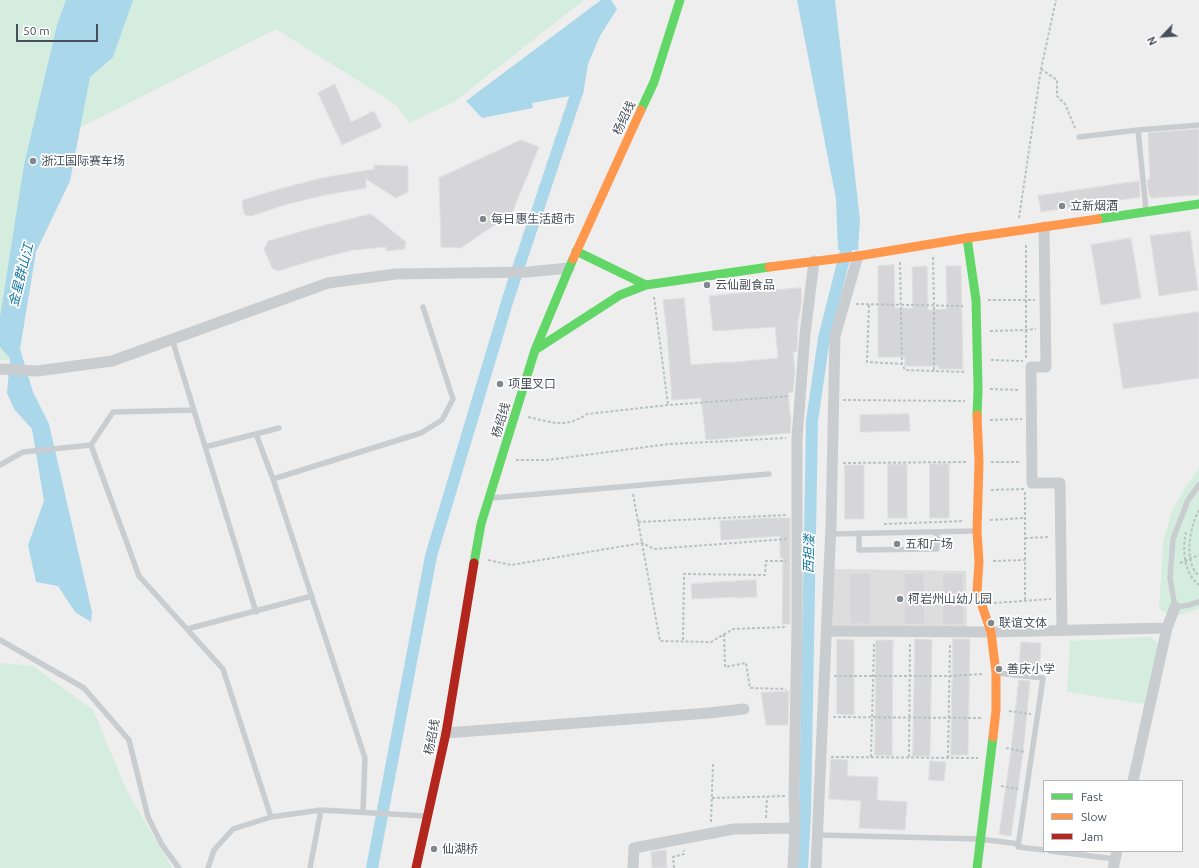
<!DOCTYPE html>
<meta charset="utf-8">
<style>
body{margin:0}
#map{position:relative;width:1199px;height:868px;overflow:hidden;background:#efeeee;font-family:Ubuntu,sans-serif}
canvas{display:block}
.legend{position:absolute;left:1043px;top:780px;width:140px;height:72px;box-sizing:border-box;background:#fff;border:1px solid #b5b9bd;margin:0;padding:5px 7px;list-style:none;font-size:12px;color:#474f5a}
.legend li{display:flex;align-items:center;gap:8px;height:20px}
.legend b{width:20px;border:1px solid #b5b9bd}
.north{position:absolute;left:1143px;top:16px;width:40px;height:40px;-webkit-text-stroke:3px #fff;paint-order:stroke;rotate:245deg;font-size:11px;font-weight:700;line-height:16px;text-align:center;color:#474f5a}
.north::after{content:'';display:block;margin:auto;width:14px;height:18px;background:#474f5a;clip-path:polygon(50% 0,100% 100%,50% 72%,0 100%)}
.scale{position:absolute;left:16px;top:24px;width:82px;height:18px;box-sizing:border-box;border:2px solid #474f5a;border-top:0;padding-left:5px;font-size:12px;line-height:14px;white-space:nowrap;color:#474f5a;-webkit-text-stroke:3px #fff;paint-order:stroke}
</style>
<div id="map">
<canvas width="1199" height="868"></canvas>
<ul class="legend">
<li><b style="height:5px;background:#63d668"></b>Fast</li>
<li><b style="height:5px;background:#ff974d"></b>Slow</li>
<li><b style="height:5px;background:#b3261e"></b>Jam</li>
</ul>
<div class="north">N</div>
<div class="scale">50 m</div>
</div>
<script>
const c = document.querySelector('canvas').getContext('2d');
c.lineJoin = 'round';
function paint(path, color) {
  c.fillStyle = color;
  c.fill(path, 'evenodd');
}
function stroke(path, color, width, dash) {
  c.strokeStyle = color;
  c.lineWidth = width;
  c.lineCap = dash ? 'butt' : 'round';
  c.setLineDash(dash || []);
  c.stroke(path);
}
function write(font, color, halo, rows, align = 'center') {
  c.font = font + ' Ubuntu,"Noto Sans SC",sans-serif';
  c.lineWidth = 3.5;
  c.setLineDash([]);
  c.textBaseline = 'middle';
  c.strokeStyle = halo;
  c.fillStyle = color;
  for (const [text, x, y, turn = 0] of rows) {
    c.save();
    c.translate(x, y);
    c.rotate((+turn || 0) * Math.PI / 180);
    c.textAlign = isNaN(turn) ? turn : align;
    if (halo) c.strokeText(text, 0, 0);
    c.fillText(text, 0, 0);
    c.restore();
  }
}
paint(new Path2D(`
 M833,569l133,2 1,57h-135z`), '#ddddde');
paint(new Path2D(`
 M0,0h584l-130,102 -45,21 -14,-19 -119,-75 -201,101 -51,122 -11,108h-13z
 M1199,468v141l-27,8 -13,-8 4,-67 9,-31 14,-25z
 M1150,637l8,6 -13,61 -78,-12 3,-51z
 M0,663l33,3 60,44 33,79 46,79h-172z`), '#d4eddf');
paint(new Path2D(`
 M66,0h67l-20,57 -23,20 -20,104 -34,71 -16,97 13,43 16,32 43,188 -1,10 -16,-10 -17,-26 -22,-4 -8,-37 16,-44 -12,-72 -18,-20 -7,-16 3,-35 -10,-11v-30l24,-152 33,-140z
 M601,0h10l6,9 -17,27 -12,28 -5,31 -13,1 -38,7 1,5 -51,10 -16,-17z
 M797,0h38l25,220 -2,30h-20l-2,-51z`), '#aad7e9');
stroke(new Path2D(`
 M372,868l59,-312 77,-257 68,-204
 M802,868l3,-55 7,-392 12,-83 22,-87`), '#aad7e9', 12);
const building = new Path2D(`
 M335,84l16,38 23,-11 8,16 -40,18 -24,-52z
 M1199,129v66l-48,3 -1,-3 -1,1 -2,-16 3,-1 -2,-46z
 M521,140l18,7 -27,66 -51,35 -20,-1 -2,-69z
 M374,165l34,1v26l-12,6 -30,-19v9l-41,7 -41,10 -33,11 -6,-1 -3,-9 1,-6 36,-11 43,-11 52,-9z
 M1139,181l1,16 -99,15 -3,-16z
 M371,214l35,28 -1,7 -19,2v-4l-33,3 -39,10 -36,11 -6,-3 -8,-19 4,-8 38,-11z
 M1190,231l8,59 -39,6 -9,-60z
 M1131,238l10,60 -40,7 -10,-60z
 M894,265l1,43h18l-1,-41 15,-1 1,44 19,-1 -1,-43h15l2,103h-24v-3h-34v-9h-27v-91z
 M801,288l1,12 -4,23 -1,29h-4l2,20 -2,20 -5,1 3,30 -1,10 -84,7 -5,-42 -29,2 -5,-67 -4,-33 21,-2 7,67 35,-3v1l52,-5 -3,-31 -62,4 -4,-35z
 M1199,312v66l-76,11 -10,-65z
 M909,414l1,17 -50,1v-17z
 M888,464h19v54h-19z
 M930,464h19v54h-19z
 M845,465h19v54h-19z
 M766,518h24v106h-8l1,-66h-3v-22l-59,4 -1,-19z
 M850,573h20l1,51h-21z
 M924,573l1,52 -21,-1v-50z
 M943,573h20l1,52h-21z
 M756,580l1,17 -22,1v-1l-43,2 -1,-15z
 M837,639l17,1v75l-17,-1z
 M915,639l17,1 -2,116h-17z
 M953,639h17l-2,116h-17z
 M876,640h17l-1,116 -17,-1z
 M1021,642l20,1 -2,30 -20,-2z
 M1019,680l11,1 -7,72 -12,83 -12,-2 12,-83z
 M789,691l-1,34h-22l-5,-32z
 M831,759l17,1 -1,16 31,1 -1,23 30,2 -2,28 -46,-2 2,-27 -32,-2z
 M930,761l16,1 -2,19 -15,-1z
 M666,850l1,18h-15l-1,-16z`);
paint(building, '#d6d6d8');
stroke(building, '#e0e0e1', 1);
stroke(new Path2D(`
 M1041,69l16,11v16l8,8 11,26
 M1019,218l22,-149 15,-69
 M933,257l1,49v65
 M900,262l2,102
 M654,297l14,108
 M988,300h47
 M856,304l107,2
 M869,305l-2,57 35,2 3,6 60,2
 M990,331l36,-1 10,-1
 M1026,358v-115
 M991,360l32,1
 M990,389l30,1
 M843,400l122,1
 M528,417c24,5 37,12 59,-3l81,-9 122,-9
 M990,420l32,-1
 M516,460h31l122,-16 117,-6
 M991,462h30
 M843,463l124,-1
 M991,490l33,-1
 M633,494l27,147 51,1 22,-13 54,-2
 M1199,510c-9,16 -16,52 0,66
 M990,520l35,-2
 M638,522l148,-7
 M884,524l80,-3
 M1186,532c-4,17 -2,42 13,53
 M1025,538l25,-1
 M488,560l23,5 131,-22 12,6 133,-10
 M993,561l32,-1
 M1180,563l19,-8
 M1025,600v-109
 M994,603l57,-4
 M724,634l1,33 21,-4 4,25 36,1
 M683,640l1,-66 81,1 1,-14h20
 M834,676h115l34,-2
 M1009,711l22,3
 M833,717l149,1
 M1006,748l19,4
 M831,757l147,1
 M871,757l3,-114
 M909,757l1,-114
 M948,758l2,-115
 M1001,786l17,3
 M712,798l73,-2
 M766,818l1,-21
 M711,822l2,-58
 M674,868l-1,-11 11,-3v-4`), '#b8c3c0', 2, [3, 2]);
stroke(new Path2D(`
 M1138,130l8,80
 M1079,137l59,-7 61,-5
 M172,339l84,273
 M256,434l17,45 92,279 -2,54
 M91,445l22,-33 80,-2
 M205,447l74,-19
 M0,465l23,-13 68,-7 48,131 84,93 48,148
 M273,479l148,-46 21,-13 11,-21 -30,-92
 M1199,485l-11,15 -15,39 -3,39 5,29 14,-2 10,-3
 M492,498l277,-24
 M859,533v17l78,-1v-17
 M831,534l144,-3
 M187,629l125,-33
 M0,640l84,48 45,52 19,77 14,28 17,23
 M997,673l46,5 -25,169 26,3
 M818,835l162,4 39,5
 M1050,851l65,8
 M208,868l6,-18 19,-21 38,-12 50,-7 104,6
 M310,868l11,-58`), '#cacdcf', 5.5);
stroke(new Path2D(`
 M1044,227l2,140h-15l1,116h28l2,147
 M0,369l37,2 75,-10 216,-78 68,-9 132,-2 41,-4
 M827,631l164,1 176,-4
 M446,733l263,-20 35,-4
 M1133,781l34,-153 8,-21
 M633,868l1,-20 100,-19 61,-1
 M793,868l2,-40 -1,-32 3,-169v-189l8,-104 9,-73
 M816,868l15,-343 4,-189 23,-80
 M1113,868l4,-17`), '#cacdcf', 11);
stroke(new Path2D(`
 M641,110l13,-28 26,-82
 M1098,219l101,-15
 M967,238l9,62 2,89 -1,26
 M576,251l70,34 123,-18
 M535,350l85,-55 26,-10
 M474,563l7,-39 54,-174 38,-91
 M977,868l16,-131`), '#63d668', 9);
stroke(new Path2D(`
 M573,259l68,-149
 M769,267l89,-11 109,-18 131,-19
 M977,415l2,47 -2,69 2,31 -2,29 14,41 5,41v37l-3,27`), '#ff974d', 9);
stroke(new Path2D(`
 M416,868l30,-135 28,-170`), '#b3261e', 9);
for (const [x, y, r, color] of [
 [33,161,4,"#82878e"],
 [1062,206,4,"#82878e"],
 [483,219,4,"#82878e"],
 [707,285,4,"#82878e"],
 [500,384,4,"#82878e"],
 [897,544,4,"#82878e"],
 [900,599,4,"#82878e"],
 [991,623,4,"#82878e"],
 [999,669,4,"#82878e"],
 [434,849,4,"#82878e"]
]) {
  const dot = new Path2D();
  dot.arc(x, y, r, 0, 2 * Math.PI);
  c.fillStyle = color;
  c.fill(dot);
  stroke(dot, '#fff', 1.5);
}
write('12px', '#474f5a', '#fff', [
 ["杨绍线",624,118,-65],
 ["杨绍线",501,420,-73],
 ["杨绍线",432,737,-79]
]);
write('12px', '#474f5a', '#fff', [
 ["浙江国际赛车场",41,161],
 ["立新烟酒",1070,206],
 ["每日惠生活超市",491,219],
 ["云仙副食品",715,285],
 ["项里叉口",508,384],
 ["五和广场",905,544],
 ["柯岩州山幼儿园",908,599],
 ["联谊文体",999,623],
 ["善庆小学",1007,669],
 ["仙湖桥",442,849]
], 'left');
write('italic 13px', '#14789f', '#fff', [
 ["金星群山江",21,275,-76],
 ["西担溇",809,554,-89]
]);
</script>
